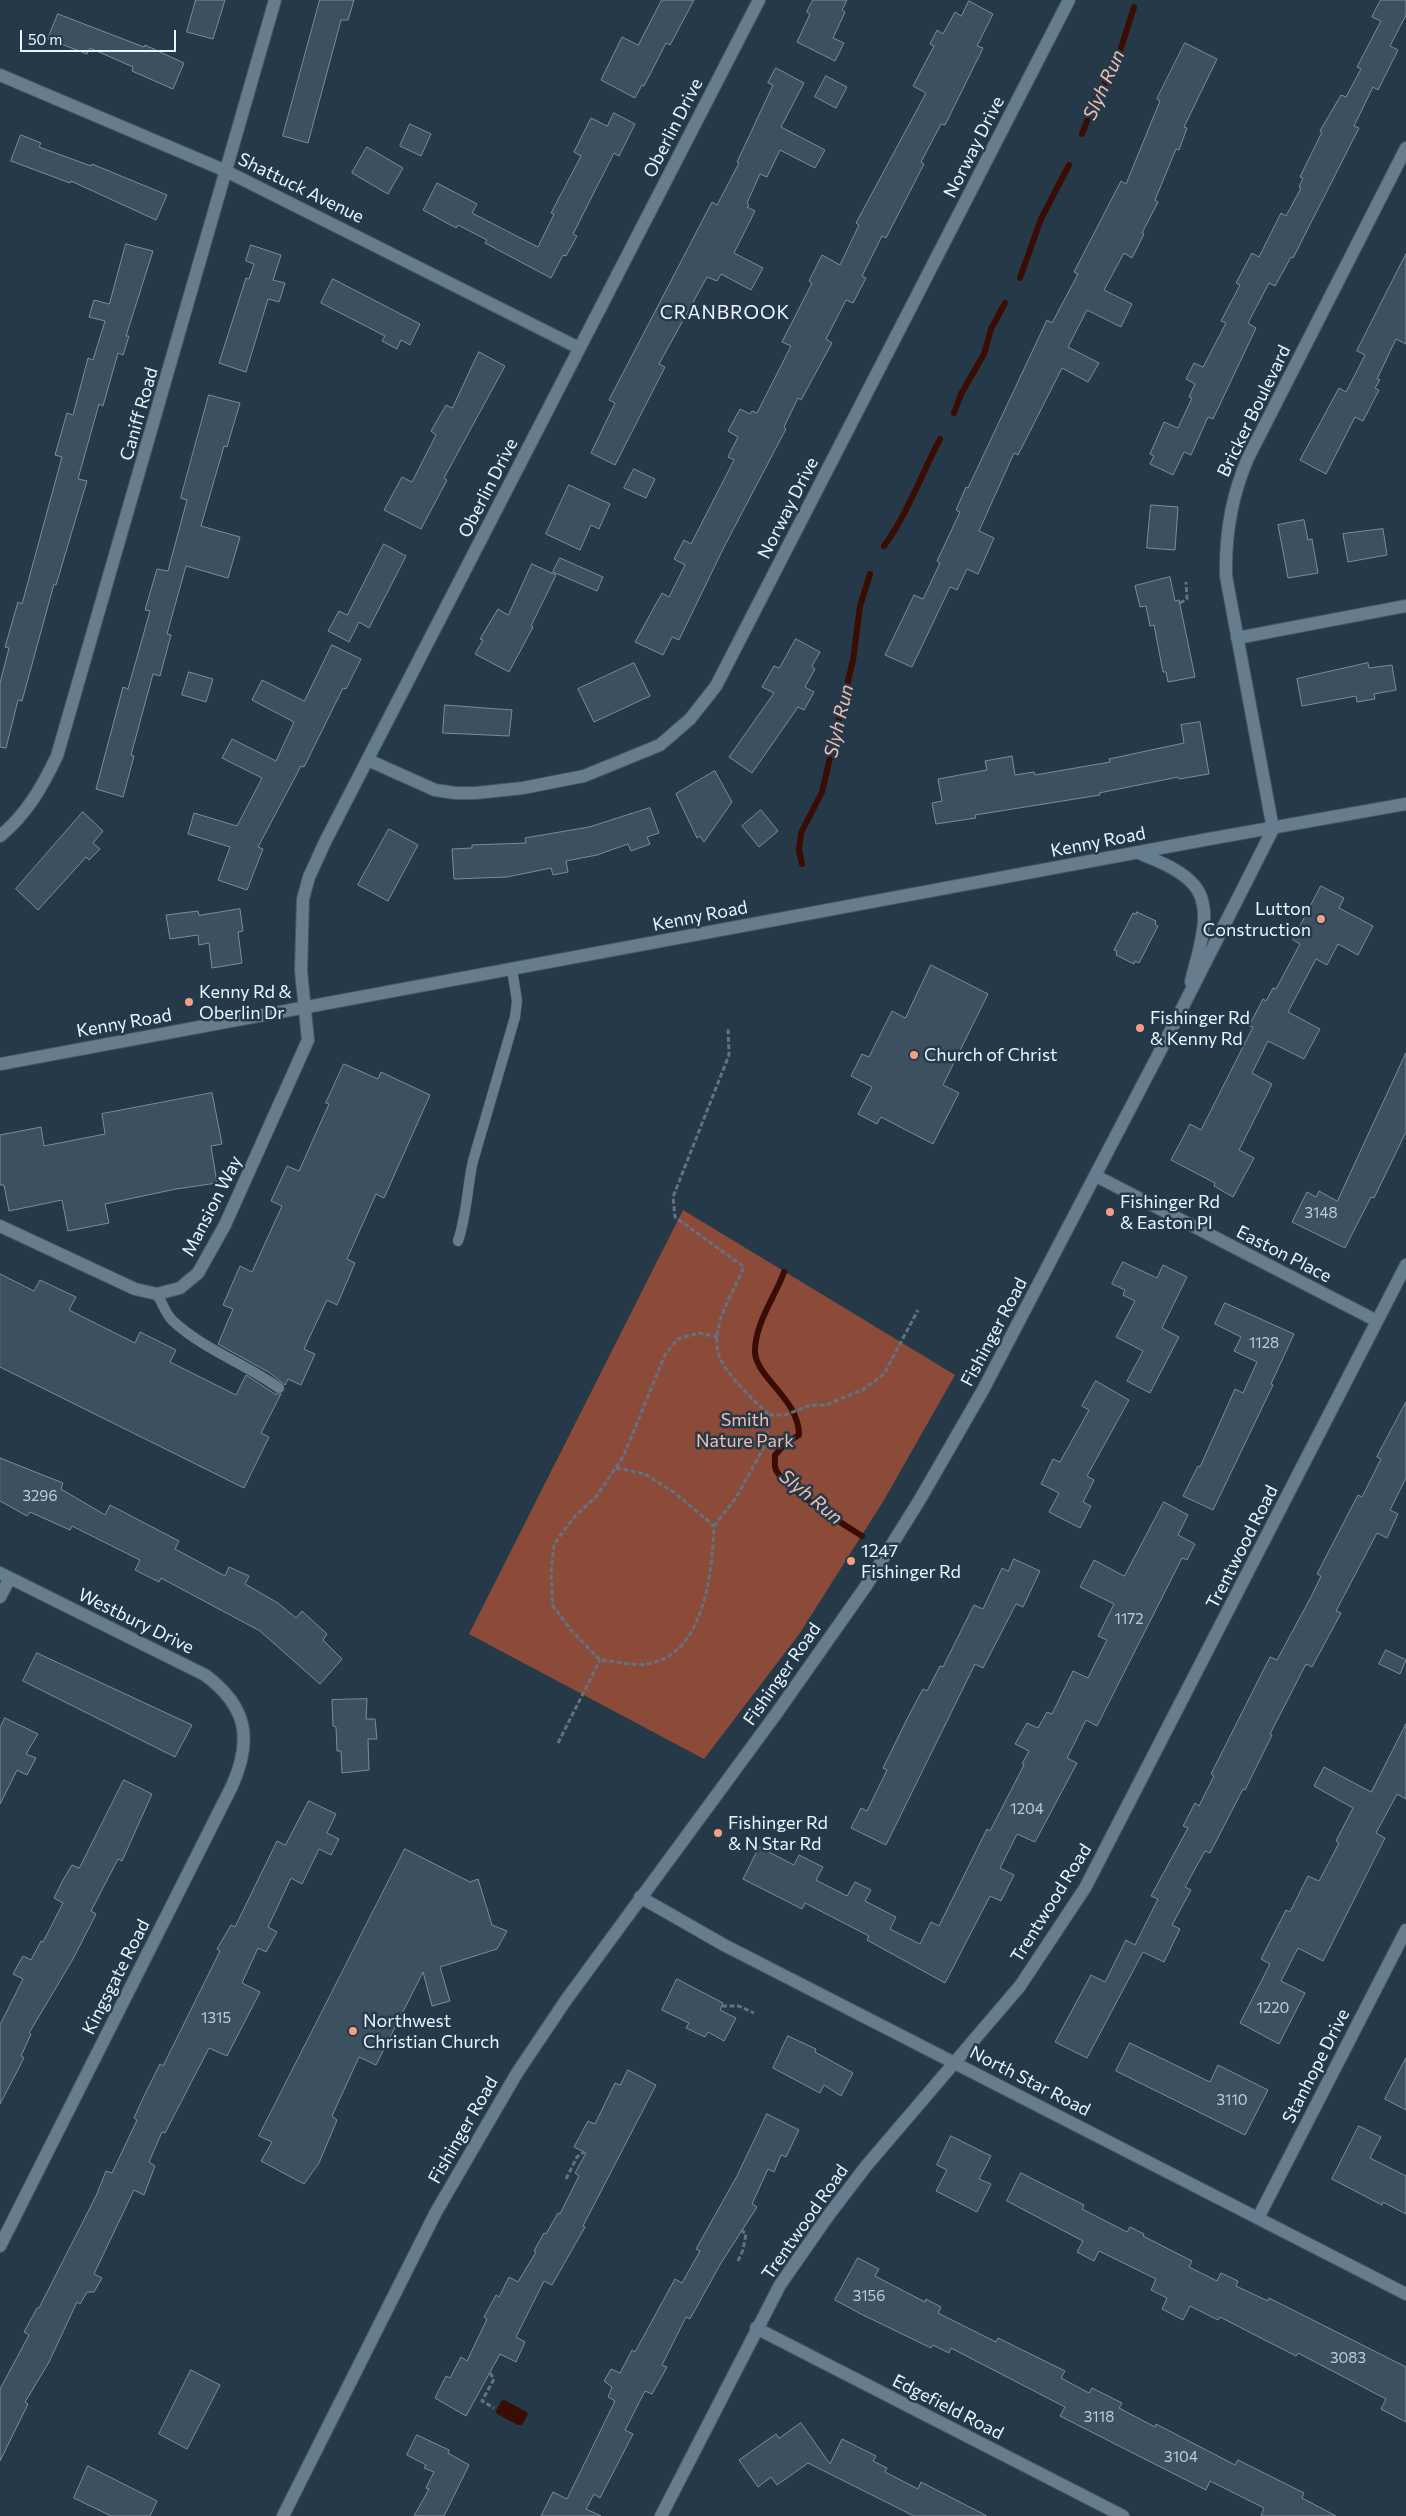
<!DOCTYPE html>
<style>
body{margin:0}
#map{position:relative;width:1406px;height:2516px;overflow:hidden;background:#263948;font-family:Commissioner,sans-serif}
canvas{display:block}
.scale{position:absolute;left:20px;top:30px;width:156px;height:22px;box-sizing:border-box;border:2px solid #e9f5fe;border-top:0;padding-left:6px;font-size:15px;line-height:18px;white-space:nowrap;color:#e9f5fe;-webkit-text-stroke:4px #263948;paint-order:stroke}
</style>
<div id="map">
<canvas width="1406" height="2516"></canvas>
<div class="scale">50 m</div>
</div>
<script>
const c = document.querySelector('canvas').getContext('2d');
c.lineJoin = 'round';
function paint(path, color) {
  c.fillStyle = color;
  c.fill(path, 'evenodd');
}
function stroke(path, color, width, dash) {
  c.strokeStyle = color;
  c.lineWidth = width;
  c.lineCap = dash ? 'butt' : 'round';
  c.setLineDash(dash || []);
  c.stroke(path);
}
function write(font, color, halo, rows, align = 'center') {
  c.font = font + ' Commissioner,sans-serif';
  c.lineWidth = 5;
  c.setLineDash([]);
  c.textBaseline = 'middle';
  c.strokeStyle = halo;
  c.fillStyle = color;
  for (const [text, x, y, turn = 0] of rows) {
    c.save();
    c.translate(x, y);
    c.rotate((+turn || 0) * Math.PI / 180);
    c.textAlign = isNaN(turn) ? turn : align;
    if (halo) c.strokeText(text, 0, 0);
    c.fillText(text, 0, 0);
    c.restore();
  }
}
paint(new Path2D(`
 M683,1210l272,165 -71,125 -84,133 -96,126 -235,-125z`), '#8c4b39');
paint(new Path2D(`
 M504,2400l23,12 1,2 -6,11h-4l-21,-11 -1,-3 5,-10z`), '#390d03');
stroke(new Path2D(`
 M1082,134l14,-36 20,-34 18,-57
 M1020,278l21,-59 28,-54
 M954,413l7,-19 23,-40 7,-25 14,-26
 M884,546c24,-33 37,-71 56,-107
 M802,864l-3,-14 2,-17 21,-41 31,-132 7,-54 10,-32
 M784,1272c-9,25 -27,48 -29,76 -3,28 44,49 44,87l-13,8 -11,12c0,4 -1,11 1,15 8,17 68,55 86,66`), '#390d03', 6);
const building = new Path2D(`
 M196,0h29l-12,39 -26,-7z
 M320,0h34l-6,20h-7l-33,123 -25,-7z
 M662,0h32l-24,45 -4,-2 -22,43 -2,-1 -7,13 -34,-18 21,-43 16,8z
 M813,0h34l-5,10 3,2 -12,26 11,5 -9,18 -38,-19 13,-28 -3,-2z
 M1381,0h25v15l-16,31 8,4 -20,40 -5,-3 -19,39 5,2 -66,130 -2,-1 -16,29 -6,-3 -21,40 8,5 -43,91 -5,-2 -17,38 -7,-3 -11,23 -23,-11 4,-8 -4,-2 14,-32 14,6 14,-30 -3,-1 6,-13 -9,-5 8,-16 9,4 23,-44 -5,-2 19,-36 -4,-2 16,-30 7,4 22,-44 5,3 15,-28 -2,-1 4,-9 -3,-1 22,-45 -2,-1 21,-36 5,2 15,-28 -4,-2 24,-46 -9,-4z
 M969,1l24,13 -16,32 6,2 -38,77 -4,-1 -20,38 3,2 -38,74 -4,-2 -20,40 4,2 -13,25 -7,-3 -20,39 6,4 -31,57 -3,-2 -14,29 2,2 -62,118 -45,93 -7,-3 -9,18 -28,-13 27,-49 7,4 16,-32 -11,-6 10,-19 7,4 43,-84 -6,-3 10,-20 -10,-6 12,-22 10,5 2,-3 5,2 34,-67 -9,-4 30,-59 -3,-2 13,-26 18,10 19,-40 -3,-2 70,-130 -13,-7 21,-40 -4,-2 7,-14 6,4 12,-22 6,4z
 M58,14l86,33 1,-2 39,18 -11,26 -41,-18 1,-4 -43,-19 -3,6 -39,-15z
 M1185,43l32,16 -33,68 3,1 -8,22 -3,-1 -21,51 3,2 -16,31 2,1 -12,24 -8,-5 -20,37 28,14 -11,23 -34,-17 -19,37 31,16 -11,19 -26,-14 -44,87 -4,-2 -35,78 15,7 -16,36 -11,-5 -10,21 -7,-3 -38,80 -27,-12 29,-60 9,4 17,-36 -3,-2 23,-49 -4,-2 10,-23 2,1 79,-168 5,3 26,-49 -4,-2 47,-91 5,3 34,-83 -3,-2z
 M776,68l28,15 -23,44 44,23 -10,18 -35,-18 -13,27 -7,-3 -13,29 2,2 -2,2 8,4 -21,42 29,15 -12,22 -30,-16 -4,7 -10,-4 -48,87 6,3 -50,98 -24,-12 24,-50 -6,-3 103,-198 5,3 22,-42 -2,-1 36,-77 -5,-2z
 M826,76l21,11 -11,21 -21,-11z
 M614,113l21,11 -16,32 -5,-3 -41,81 4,2 -11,20 -3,-1 -12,23 -66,-35 2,-3 -29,-15 -2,3 -33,-18 14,-27 40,21 -5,9 66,34 16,-33 -3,-1 30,-57 -7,-4 17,-34 16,8z
 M410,124l21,10 -10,22 -21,-10z
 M21,135l20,8 -2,4 52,19 1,-2 75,31 -11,25 -85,-39 -1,2 -59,-22z
 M367,147l36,21 -15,26 -36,-21z
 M126,244l27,7 -27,85h3l-6,19 -5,-2 -15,53 -4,-2 -21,75 9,2 -31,104 -2,-1 -32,117 -4,-1 -12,48 -6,-1v-64l9,-35 -4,-1 13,-45 4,2 40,-147 -7,-2 12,-42 6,2 15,-57 5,2 12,-39 -16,-4 5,-17 15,4z
 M251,245l30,10 -8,25 12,3 -6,19 -11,-3 -22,73 -27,-9 27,-85 3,1 5,-15 -8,-3z
 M1406,254v90l-10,-5 -19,40 3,1 -5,8 4,2 -16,31 -8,-4 -29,57 -26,-14 39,-72 7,4 19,-37 -8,-4z
 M333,279l87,45 -10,21 -9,-5 -4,9 -15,-8 3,-5 -64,-33z
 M479,352l26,14 -61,112 3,2 -26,49 -37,-19 18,-33 10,5 24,-47 -5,-4 15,-26 6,3z
 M209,395l31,8 -13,44 -3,-1 -23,80 39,11 -12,41 -42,-12 -19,68 4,1 -11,41 -7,-2 -22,81 3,1 -11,41 -27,-8 27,-102 5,2 22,-78 -5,-1 12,-41 11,2 19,-71 -6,-2z
 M634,469l21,10 -9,19 -22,-10z
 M569,485l41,19 -11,25 -8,-4 -11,25 -34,-16z
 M1151,505l27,2 -3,43 -28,-2z
 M1304,520l4,20 4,-1 6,34 -30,5 -10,-53z
 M1383,529l4,26 -39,7 -5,-28z
 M384,544l22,12 -37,72 -10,-6 -10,20 -21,-11 11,-20 8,4z
 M560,558l43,19 -6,14 -44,-19z
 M532,564l24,11 -25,51 2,1 -24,45 -34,-18 8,-14 -3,-1 18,-30 10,6z
 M1170,577l5,24 4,-1 16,77 -27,5 -2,-10h-3l-9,-47 -4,1 -4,-20 -6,1 -5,-21z
 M796,639l24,13 -8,14 3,3 -10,18 9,5 -10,18 -6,-3 -46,66 -23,-16 45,-64 -12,-6 12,-21 5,2z
 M332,645l29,14 -15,30 -3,-1 -39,79 -3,-1 -43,81 5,2 -16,41 -29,-10 12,-33 -42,-13 6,-21 43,13 25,-48 -40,-20 10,-19 44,22 18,-39 -42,-22 10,-20 42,21z
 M634,663l16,33 -56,26 -16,-33z
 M1368,663l1,5 23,-3 4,25 -22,4 1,5 -18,3 -1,-6 -54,10 -5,-27z
 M189,672l24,7 -7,23 -24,-7z
 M445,705l67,5 -3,26 -66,-3z
 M1200,722l9,52 -30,5 -1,-2 -79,16 1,2 -125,20 1,3 -40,6 -4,-21 10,-2 -4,-22 49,-9 -2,-9 27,-5 3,19 19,-3 1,3 75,-13 -1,-3 75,-16 -3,-18z
 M715,771l17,31 -28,40 -4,-6 -3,2 -21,-44z
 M650,808l9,25 -12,4 3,7 -19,7 -3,-7 -31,11 -31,6 2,11 -15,3 -2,-7 -44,9 -53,2 -2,-30 20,-1v-3l54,-2 -1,-5 64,-11z
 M761,810l17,21 -19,16 -17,-21z
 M83,812l20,19 -10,12 7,6 -11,11 -3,-3 -48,53 -22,-21z
 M389,829l29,16 -30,56 -30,-16z
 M1321,886l23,12 -5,10 34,18 -15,29 -20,-11 -11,21 -11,-6 -28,53 32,17 -16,30 -36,-18 -16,32 20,11 -33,66 15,8 -21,39 -19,-11 1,-3 -44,-23 19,-36 11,6 52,-103 -4,-1 14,-27 3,2 7,-13 3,1 24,-45 -7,-4z
 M240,909l3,22 -5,1 4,31 -30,5 -3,-25 -10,2 -1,-10 -28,4 -4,-24 32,-4 1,4z
 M1137,912l19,9 -1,3 3,2 -19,37 -4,-2 -1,3 -18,-9 1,-4 -3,-1 19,-37 3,1z
 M931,965l57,29 -45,91 16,8 -26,51 -52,-27 -4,7 -19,-10 14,-27 -21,-11 11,-22 7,3 23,-46 13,7z
 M1406,1053v79l-32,66 -3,-1 -26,51 -53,-26 15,-30 9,5 3,-6 18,10z
 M344,1064l34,15 3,-7 49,23 -46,103 -8,-4 -29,65 8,4 -18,42 -10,-5 -23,49 11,5 -14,31 -13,-6 -3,6 -15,-12 -52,-29 15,-35 -10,-4 17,-39 12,6 30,-66 -11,-5 16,-35 12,5 30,-67 -3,-1z
 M212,1093l10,51 -11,2 6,37 -41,6 -71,15 4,19 -41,8 -6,-31 -53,11 -5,-26h-4v-50l41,-8 3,19 61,-12 -3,-20z
 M1123,1262l34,16 6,-13 24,12 -25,51 17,9 -29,56 -23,-12 16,-30 -27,-14 19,-36 -12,-6 2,-5 -13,-6z
 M0,1274l34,17 6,-11 36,17 -7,13 66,33 5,-11 36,18 -6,12 66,33 10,-20 29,19h6l-20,39 8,4 -25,51 -244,-121z
 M1225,1303l69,31 -23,50 2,1 -60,125 -30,-14 15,-30 2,1 35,-78 8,4 14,-31 -23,-11 7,-14 -26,-13z
 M1096,1381l33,19 -42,76 7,4 -11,22 8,4 -11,22 -31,-16 10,-19 -18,-9 12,-25 7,3 29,-52 -7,-4z
 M1406,1402v76l-16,32 8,4 -11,24 -10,-5 -41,78 5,2 -29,54 -6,-3 -36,70 2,1 -27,55 -2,-1 -33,64 -5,-2 -20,36 6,3 -19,35 8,4 -16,33 -21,-10 -56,106 -32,-16 36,-67 14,7 21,-42 9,5 23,-46 -7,-3 37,-68 -5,-2 12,-23 4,3 15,-30 -3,-2 59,-117 7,3 35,-65 9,-19 -4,-2 41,-79 4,2 19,-38 -4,-2z
 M0,1458l63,25 -2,6 44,26 5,-10 69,36 -4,8 50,27 4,-9 20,9 -4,8 33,19 18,15 6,-7 25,23 -4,6 19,19 -22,25 -60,-53 -99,-53 -2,4 -24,-12 5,-10 -68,-34 -2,4 -40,-18 -3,4 -27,-15z
 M1164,1502l24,13 -10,20 17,9 -8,16 -5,-2 -85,168 -11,-6 -19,38 10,5 -42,79 -18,-8 -17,34 14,7 -13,26 -11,-5 -45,87 -78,-43 2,-4 -64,-33 -3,6 -59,-30 16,-32 35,18 5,-10 24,12 -7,13 31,16 8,-14 16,8 -6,11 31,16 -6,12 30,15 11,-22 8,4 48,-97 3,2 34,-66 -2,-1 7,-13 -14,-7 12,-21 11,5 9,-16 5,2 21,-43 15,7 19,-38 -9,-4 16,-32 -34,-17 14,-27 30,16z
 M1014,1559l26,12 -17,36 -7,-3 -33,64 -8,-4 -89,181 -35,-17 10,-20 6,3 20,-41 -4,-2 25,-51 15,-28 4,2 13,-25 3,1 31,-62 9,4 19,-41 6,3z
 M1386,1650l20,10 -6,14 -21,-10z
 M37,1653l155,72 -17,32 -152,-76z
 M367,1699l-1,20h9l2,20h-9l1,31 -27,3 -1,-22h-4l-1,-24 -3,-1 -1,-26z
 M5,1718l33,16 -12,20 10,4 -9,17 -10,-5 -17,34v-76z
 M1406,1724v75l-9,-5 -21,39 9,5 -62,123 -25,-13 -17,33 24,12 -26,51 -39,-21 30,-59 -9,-5 25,-49 4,2 18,-36 11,5 20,-38 -3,-2 17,-33 -39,-22 10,-19 47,25z
 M124,1780l28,14 -30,67 -4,-2 -27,52 5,3 -23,45 -44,74 2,1 -10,22 3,2 -24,46v-79l23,-46 -10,-5 10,-18 8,4 10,-19 2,1 20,-39 -9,-5 9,-18 9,-15 7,3z
 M309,1801l27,13 -9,19 12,6 -8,16 -12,-6 -17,35 -11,-6 -23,49 9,5 -11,20 -8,-4 -16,35 18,9 -33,64 -18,-8 -44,85 -3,-1 -13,30 6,4 -11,29 -10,-5 -40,84 8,4 -8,14h-7l-7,12 -3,-2 -28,60 -24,40 3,2 -28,57v-72l29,-54 -5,-3 13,-24h2l57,-112 10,-25 6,2 25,-53 -3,-2 10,-22 16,-32 3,2 57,-115 -3,-2 14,-24 4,2 42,-86 8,4z
 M405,1849l65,33 8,-3 14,46 15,6 -10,18 -57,18 10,34 -18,5 -9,-34 -47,93 -17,-8 -27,59 5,4 -18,43 -15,21 -43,-23 11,-19 -13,-6z
 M677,1979l46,24 -3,7 16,8 -12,23 -16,-9 -3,5 -19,-9 3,-5 -27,-13z
 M788,2036l28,13 -1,3 38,21 -12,23 -17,-11 -4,8 -47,-25z
 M1130,2043l80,39 8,-17 50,25 -23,45 -129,-64z
 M1406,2058v52l-21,-11z
 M628,2070l28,15 -73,141 2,1 -33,58 -8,-4 -28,56 9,5 -9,20 -16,-8 -34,62 -31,-18 11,-22 4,2 11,-21 6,4 20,-42 -3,-2 12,-22 3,2 10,-20 9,5 18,-30 -2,-1 10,-18 2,1 12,-21 2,1 19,-38 -4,-3 11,-20 -12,-6 14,-26 7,3 20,-41 5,2z
 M767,2114l32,16 -13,27 -5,-2 -7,17 -6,-3 -16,35 5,3 -36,56 -31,56 -4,-2 -24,48 5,2 -15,27 -7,-3 -20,39 8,4 -33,64 -6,-4 -8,15 15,7h-60l12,-24 14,7 48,-98 -7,-4 4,-10 -8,-6 7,-12 9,4 12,-23 3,2 40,-73 7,4 18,-32 -4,-2 41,-73z
 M1359,2126l22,11 -11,21 36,18v38l-23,-12 -1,3 -50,-26z
 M951,2136l40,20 -12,23 12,5 -14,28 -41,-21 11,-21 -10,-5z
 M1021,2173l63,32 -2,4 45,23 3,-5 14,7 -1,2 49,25 -3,6 28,14 4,-8 17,8 -2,5 32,15 1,-3 137,69v55l-25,-13 5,-10 -88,-46 -2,3 -76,-39 -2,3 -28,-14 -7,14 -21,-11 5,-11 -16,-8 5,-11 -57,-28 -5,10 -17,-9 6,-11 -76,-40z
 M858,2258l21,11 -4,7 50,26 1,-3 15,8 -3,6 58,29 2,-4 67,33 -4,7 28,15 3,-5 30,15 -3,5 36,19 1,-3 79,41 3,-5 66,33 -2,5 34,18h-75l3,-8 -54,-27 -4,9 -83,-42 -63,-32 5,-9 -114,-59 -2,5 -16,-8 -2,3 -72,-35 -24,-13z
 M191,2370l29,15 -33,64 -28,-15z
 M801,2423l29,41 12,-25 34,17 -3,5 14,7 -2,4 33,17 3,-7 66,34h-73l-106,-53 -31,22 -6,-8 -13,10 -19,-27 37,-26 3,4z
 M417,2435l32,15 -1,3 21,12 -25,51h-30l15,-27 -3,-1 8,-16 -10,-4 2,-3 -19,-10z
 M88,2466l69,35 -7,15h-39l-37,-18z`);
paint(building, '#3c505f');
stroke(building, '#778e9e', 1);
const service = new Path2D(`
 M458,1241c9,-26 9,-54 15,-80l42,-144 2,-16 -5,-32
 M157,1294c5,8 9,21 16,27 30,28 73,43 106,67`);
const minor = new Path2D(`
 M0,75l226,96 353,177
 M1237,638l169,-32
 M368,760l67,30 20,3h21l47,-5 61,-12 76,-31 30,-26 26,-33 353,-686
 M1273,829l-47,-253c-1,-42 5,-79 22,-118l158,-310
 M0,836c27,-22 42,-49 57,-80l218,-756
 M1096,1176l281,145
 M0,1226l135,63 22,5 23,-6 18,-15 27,-48 75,-167 8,-18 -7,-69 2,-72 6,-22 16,-35 434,-842
 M0,1573l205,102c42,31 48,64 27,111l-232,460
 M0,1597l10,-19
 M1258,2218l148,-288
 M756,2328l367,188
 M661,2516l119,-231 48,-69 39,-51 153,-179 65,-98 321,-623`);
const tertiary = new Path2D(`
 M640,1897l84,48 682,349`);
const secondary = new Path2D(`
 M1139,853c18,8 41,16 54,31 23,24 4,70 -2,98
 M0,1064l1209,-225 197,-35
 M283,2516l153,-304 81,-139 49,-73 210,-286 90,-128 53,-85 64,-111 185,-354 105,-207`);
stroke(service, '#465763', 11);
stroke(minor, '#465763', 14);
stroke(tertiary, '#465763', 14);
stroke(secondary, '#465763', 14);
stroke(new Path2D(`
 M1180,603l7,-4 -1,-17
 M769,1415h16l26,-10h15l38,-16 20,-15 34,-64
 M616,1468l29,6 30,19 39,33c-2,46 -9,130 -68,138 -14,2 -32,-3 -46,-4l-29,-30 -18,-24 -2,-32 3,-30 21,-28 21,-19 27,-40 42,-102 12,-16 22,-6 19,4
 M714,1526l22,-28 30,-55 3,-28c-15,-15 -46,-42 -51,-63 -7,-27 16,-61 26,-85l-69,-50 -2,-20 56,-142 -1,-27
 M558,1743l42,-83
 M722,2006h17l15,7
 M566,2179l11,-22 7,-5
 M738,2261l5,-11 3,-16 -5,-4
 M490,2373l4,6 -12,22 12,7`), '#627280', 3, [5, 2.5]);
stroke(service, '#677d8d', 10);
stroke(minor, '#677d8d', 12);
stroke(tertiary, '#677d8d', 12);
stroke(secondary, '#677d8d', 12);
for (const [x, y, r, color] of [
 [1321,919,5,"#f49e87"],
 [189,1002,5,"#f49e87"],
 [1140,1028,5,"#f49e87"],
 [914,1055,5,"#f49e87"],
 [1110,1212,5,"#f49e87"],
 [851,1561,5,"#f49e87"],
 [718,1833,5,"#f49e87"],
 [353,2031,5,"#f49e87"]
]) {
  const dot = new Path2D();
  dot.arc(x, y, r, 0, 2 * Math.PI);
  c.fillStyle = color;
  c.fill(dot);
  stroke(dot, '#263948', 2);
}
write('15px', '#beccd6', null, [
 ["3148",1321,1213],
 ["1128",1264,1343],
 ["3296",40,1496],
 ["1172",1129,1619],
 ["1204",1027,1809],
 ["1220",1273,2008],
 ["1315",216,2018],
 ["3110",1232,2100],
 ["3156",869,2296],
 ["3083",1348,2358],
 ["3118",1099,2417],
 ["3104",1181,2457]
]);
write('18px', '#e9f5fe', '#263948', [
 ["Oberlin Drive",673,128,-63],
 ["Norway Drive",974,147,-63],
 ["Shattuck Avenue",301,188,26],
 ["Bricker Boulevard",1254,411,-64],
 ["Caniff Road",139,414,-74],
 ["Oberlin Drive",488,488,-63],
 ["Norway Drive",788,508,-63],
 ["Kenny Road",1098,842,-11],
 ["Kenny Road",700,916,-11],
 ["Kenny Road",124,1023,-10],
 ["Mansion Way",212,1206,-63],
 ["Easton Place",1284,1254,27],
 ["Fishinger Road",994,1332,-62],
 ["Trentwood Road",1242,1547,-63],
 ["Westbury Drive",136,1621,26],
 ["Fishinger Road",782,1674,-55],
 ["Trentwood Road",1051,1903,-58],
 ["Kingsgate Road",116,1977,-63],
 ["Stanhope Drive",1316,2066,-63],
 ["North Star Road",1030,2081,27],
 ["Fishinger Road",463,2130,-60],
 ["Trentwood Road",805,2222,-55],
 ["Edgefield Road",948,2407,27]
]);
write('18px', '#e9f5fe', '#263948', [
 ["Lutton",1311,909,"right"],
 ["Construction",1311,930,"right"],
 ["Kenny Rd &",199,992],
 ["Oberlin Dr",199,1013],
 ["Fishinger Rd",1150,1018],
 ["& Kenny Rd",1150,1039],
 ["Church of Christ",924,1055],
 ["Fishinger Rd",1120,1202],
 ["& Easton Pl",1120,1223],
 ["1247",861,1551],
 ["Fishinger Rd",861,1572],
 ["Fishinger Rd",728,1823],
 ["& N Star Rd",728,1844],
 ["Northwest",363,2021],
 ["Christian Church",363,2042]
], 'left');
write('18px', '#f0beb0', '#263948', [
 ["Smith",745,1420],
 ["Nature Park",745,1441]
]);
write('italic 19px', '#efbeb0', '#263948', [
 ["Slyh Run",1104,85,-66],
 ["Slyh Run",839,721,-77],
 ["Slyh Run",811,1497,39]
]);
c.letterSpacing = '1px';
write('19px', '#e9f5fe', '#263948', [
 ["CRANBROOK",725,313]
]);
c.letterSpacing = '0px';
</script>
